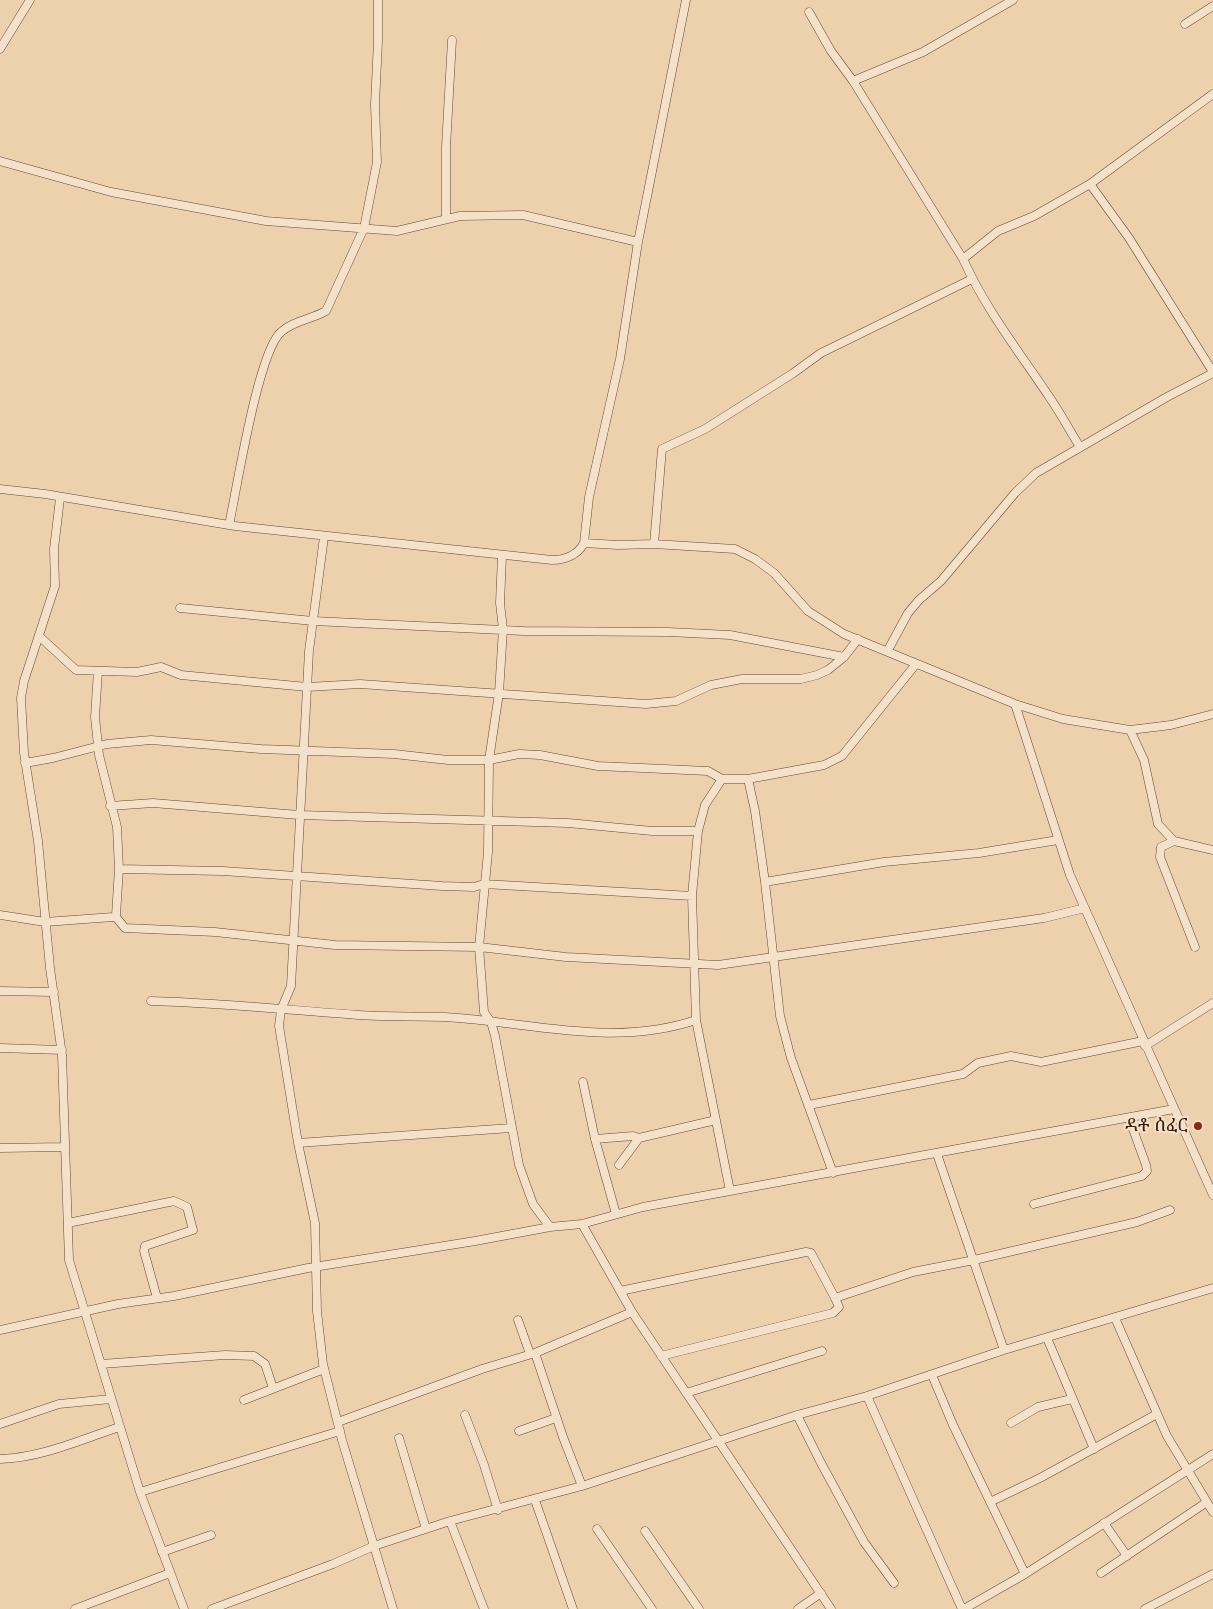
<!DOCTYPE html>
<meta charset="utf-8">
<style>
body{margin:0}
canvas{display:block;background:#edd1ac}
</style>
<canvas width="1213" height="1609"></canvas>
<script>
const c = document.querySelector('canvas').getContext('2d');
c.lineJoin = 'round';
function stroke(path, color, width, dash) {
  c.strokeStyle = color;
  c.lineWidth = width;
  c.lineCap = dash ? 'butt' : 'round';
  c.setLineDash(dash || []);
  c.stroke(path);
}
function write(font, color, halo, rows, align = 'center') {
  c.font = font + ' "Libre Caslon Text","Noto Serif Ethiopic",serif';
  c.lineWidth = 4;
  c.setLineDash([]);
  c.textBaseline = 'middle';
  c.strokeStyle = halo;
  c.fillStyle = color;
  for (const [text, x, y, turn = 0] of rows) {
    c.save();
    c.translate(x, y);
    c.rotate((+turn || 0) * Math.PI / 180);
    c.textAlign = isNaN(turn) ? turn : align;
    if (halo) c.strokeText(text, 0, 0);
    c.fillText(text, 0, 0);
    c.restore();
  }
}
const minor = new Path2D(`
 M809,12l22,39 22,30 110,178c23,51 57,94 87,139 11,16 20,33 30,49
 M1185,24l28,-18
 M0,49l30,-49
 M853,81l70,-29 90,-52
 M0,161l111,31 155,29 131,10 63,-15 63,-1 115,27
 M1090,184l39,54 84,134
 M446,218v-71l6,-107
 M963,259l35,-28 36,-15 56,-32 123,-90
 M0,489l45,5 190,32 317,34c13,0 26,-5 32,-17l5,-46 31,-138 18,-117 48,-242
 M60,498l-6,51 1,37 -31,95 -3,17 3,55 14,88 12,127 12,87 7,205 71,232 44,117
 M229,525c8,-37 29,-173 52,-193 12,-11 31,-13 45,-21l38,-83 13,-66 -2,-58 3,-63v-41
 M324,537l-15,114 -18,335 -10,24 -2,16 19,117 17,80 2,88 6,53 19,76 51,169
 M584,543l34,2 36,-1 81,5 20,10 19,14 34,38 36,23 171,70 48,15 67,11 41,-5 42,-11
 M654,544l8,-95 43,-20 87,-55 29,-21 151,-74
 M502,556l-2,47 3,26 -4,64 -10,67 -1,92 -9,95 5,65 7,10 4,14 24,129 14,39 17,23
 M180,608l133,13 211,10 144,1 62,3 114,22
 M39,636l37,34 61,2 24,-5 20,8 126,12 53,-3 286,20 30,-3 35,-16 31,-6h59l16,-4 11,-5 16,-13 14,-18
 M888,650l20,-37 11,-13 22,-19 74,-88 21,-20 131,-76 46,-24
 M1015,704l55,171 143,320
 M1130,730l14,30 14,64 16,17 -13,6 -1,10 35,90
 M25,763l28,-5 54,-14 44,-4 110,9 133,5 54,6h41l30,-6 21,1 58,11 110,5 14,8h26l76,-14 18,-9 74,-92
 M722,779l-17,26 -7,26 -6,65 4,124 34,171
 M748,779l7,32 10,71 15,134 11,42 42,115
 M110,806l43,-3 146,12 269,8 84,8h46
 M1174,841l39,9
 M119,869l104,2 219,15 32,1 10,-3 208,12
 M765,882l119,-20 95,-9 79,-13
 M0,915l45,7 68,-5 3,-2 3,-46 -2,-42 -18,-72 -4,-38 3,-46
 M115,916l10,12 90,4 120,13 144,2 87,10 152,8 326,-47 41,-10
 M0,991l54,1
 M151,1001c70,2 138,9 207,14 29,2 58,1 87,2 85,5 167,31 251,3
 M1145,1046l68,-43
 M0,1048l62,2
 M583,1082l12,57 21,75
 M809,1105l154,-31 15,-11 33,-7 30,6 102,-21
 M595,1139l38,-3 6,2
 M298,1143l213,-15
 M0,1148l64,-1
 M937,1154l67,196
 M619,1165l20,-27 77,-18
 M1034,1204l108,-28 5,-5 -1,-6 -17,-47
 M68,1223l106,-22 13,6 6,23 -48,16 -1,5 13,47
 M582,1224l50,88 199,297
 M620,1291l186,-39 5,1 24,45
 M1115,1318l52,118 46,76
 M518,1320l12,34
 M0,1330l118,-26 56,-8 134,-28 167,-27 75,-14 32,-3 61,-17 531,-98
 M1047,1338l47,111
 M535,1353l28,84 19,49
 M661,1356l172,-43 6,-6 -4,-9 78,-26 61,-12 163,-38 33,-12
 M101,1364l124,-9 29,1 11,8 8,24
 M932,1375l21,50 72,149
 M686,1393l136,-42
 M867,1396l95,213
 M244,1400l80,-31
 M465,1415l19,50 14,45
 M797,1415l24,48 43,79 30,41
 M338,1422l144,-53 53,-16 97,-41
 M1011,1423l27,-16 34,-8
 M0,1424l59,-20 52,-5
 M519,1431l37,-13
 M399,1438l27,91
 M0,1459c40,-1 81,-19 119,-32
 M140,1492l200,-61
 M535,1500l38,109
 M990,1502l50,-24 117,-64
 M450,1521l34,88
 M1104,1523l23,33
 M597,1529l55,80
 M645,1531l54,78
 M162,1552l49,-17
 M1101,1573l106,-71
 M75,1609l95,-36
 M212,1609l121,-45 41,-18 76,-25 132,-35 215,-71 70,-19 137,-46 209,-62
 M798,1609l23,-16
 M964,1609l61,-35 188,-120
 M1145,1609l68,-35`);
stroke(minor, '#654832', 9);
stroke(minor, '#f3e1c9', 8);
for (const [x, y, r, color] of [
 [1198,1126,5,"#8f2418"]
]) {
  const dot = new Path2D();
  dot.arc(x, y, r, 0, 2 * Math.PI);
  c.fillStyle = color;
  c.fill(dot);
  stroke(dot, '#f3e1c9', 2);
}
write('18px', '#381a09', '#f3e1c9', [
 ["ዳቶ ሰፈር",1188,1126]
], 'right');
</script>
